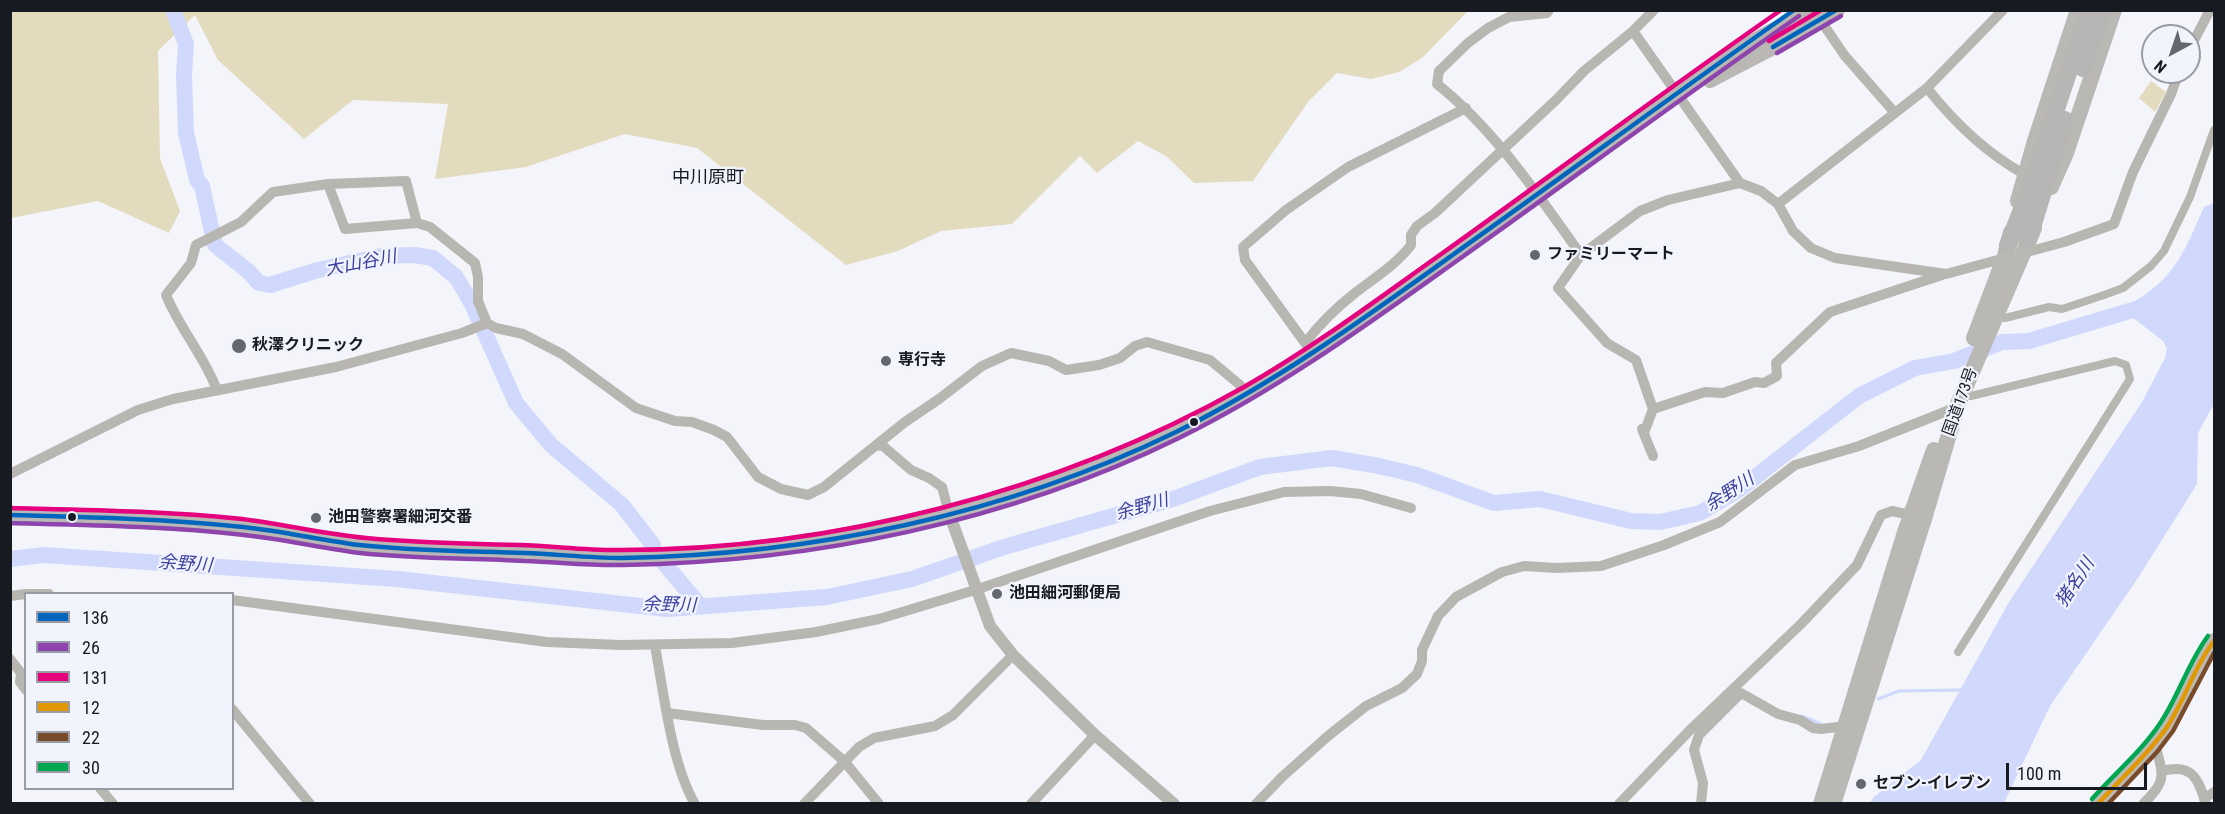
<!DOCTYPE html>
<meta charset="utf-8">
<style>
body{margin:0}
#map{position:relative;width:2225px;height:814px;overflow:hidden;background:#f4f5fa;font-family:"Roboto Condensed",sans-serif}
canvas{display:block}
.frame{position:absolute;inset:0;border:12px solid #181a22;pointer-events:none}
.legend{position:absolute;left:24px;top:592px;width:210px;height:198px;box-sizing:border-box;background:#f1f3fd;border:2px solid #9a9ca5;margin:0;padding:8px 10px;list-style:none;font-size:18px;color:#181a22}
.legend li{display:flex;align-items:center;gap:12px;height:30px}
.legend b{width:30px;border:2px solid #9a9ca5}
.north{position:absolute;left:2141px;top:24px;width:60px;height:60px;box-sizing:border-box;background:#f1f3fd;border:2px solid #9a9ca5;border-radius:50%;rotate:220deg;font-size:16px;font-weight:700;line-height:24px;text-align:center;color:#181a22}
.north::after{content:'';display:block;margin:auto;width:21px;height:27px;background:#65676e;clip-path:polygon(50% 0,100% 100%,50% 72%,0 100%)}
.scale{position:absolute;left:2006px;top:763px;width:141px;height:27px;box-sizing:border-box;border:3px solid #181a22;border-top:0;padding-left:8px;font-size:18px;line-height:21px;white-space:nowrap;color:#181a22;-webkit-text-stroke:4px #f1f3fd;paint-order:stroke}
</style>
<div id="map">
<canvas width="2225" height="814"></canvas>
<div class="frame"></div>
<ul class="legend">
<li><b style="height:8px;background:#0065bd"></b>136</li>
<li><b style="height:8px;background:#8e44ad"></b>26</li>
<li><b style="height:8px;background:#e5007d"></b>131</li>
<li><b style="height:8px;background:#e19803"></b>12</li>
<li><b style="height:8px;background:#7a4b2a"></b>22</li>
<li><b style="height:8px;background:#00a651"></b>30</li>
</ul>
<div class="north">N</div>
<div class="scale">100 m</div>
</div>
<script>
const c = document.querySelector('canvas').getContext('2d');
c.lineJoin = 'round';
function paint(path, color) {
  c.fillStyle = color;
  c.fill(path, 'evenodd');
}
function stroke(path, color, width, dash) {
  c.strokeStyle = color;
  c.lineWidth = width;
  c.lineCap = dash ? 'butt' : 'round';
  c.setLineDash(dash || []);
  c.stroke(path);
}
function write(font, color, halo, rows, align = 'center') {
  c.font = font + ' "Roboto Condensed","Noto Sans JP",sans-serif';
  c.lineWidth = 4.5;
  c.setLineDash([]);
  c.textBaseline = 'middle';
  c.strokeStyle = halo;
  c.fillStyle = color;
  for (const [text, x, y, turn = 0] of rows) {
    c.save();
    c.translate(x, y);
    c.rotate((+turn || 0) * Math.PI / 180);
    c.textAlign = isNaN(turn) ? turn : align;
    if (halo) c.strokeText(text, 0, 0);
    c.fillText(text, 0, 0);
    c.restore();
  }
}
paint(new Path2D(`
 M11,10h1457v1l-46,47 -23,14 -28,7 -34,-6 -29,29 -55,79 -59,2 -28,-27 -28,-15 -41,32 -17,-17 -68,68 -71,7 -43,20 -52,14 -149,-117 -72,-14 -99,33 -91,12 13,-75 -95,-4 -49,39 -86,-79 -23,-45 -37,36 2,107 20,53 -11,22 -71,-32 -87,17z
 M2151,81l15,11 -11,20 -16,-14z`), '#e2dbbe');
paint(new Path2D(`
 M2214,203v201l-16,29 -1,51 -59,94 -88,128 -46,97h-134l4,-6 47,-37 88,-158 133,-200 23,-44 2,-9 -4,-8 -31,-24 -2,-13c45,-25 54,-52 74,-97z`), '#d0d8fc');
stroke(new Path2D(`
 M1878,699l21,-8 62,-1
 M1802,716l19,8`), '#d0d8fc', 3);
stroke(new Path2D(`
 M173,10l13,34 -2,31 2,58 11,47 5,6 13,59 33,26 11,12 11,2 48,-15 63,-14 34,-1 18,3 23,19 16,27 44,99 35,42 71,60 31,40
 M10,559l34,-4 353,24 270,30 160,-12 85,-18 92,-32 169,-48 87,-32 72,-9 47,8 38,9 77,28 46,-4 91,22 29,1 40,-9 40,-24 119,-93 56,-28 39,-7 48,-19 27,-1 124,-37
 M664,563l37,44`), '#d0d8fc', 16);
stroke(new Path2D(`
 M2005,318l44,-11 13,2 42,-14 19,-7 28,-22 13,-15 26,-54 24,-67
 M1958,652l172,-273 -4,-14 -11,-4 -144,35`), '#b8b6b0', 8);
stroke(new Path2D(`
 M1549,10l-2,3 -38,4 -21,11 -20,15 -29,28 -2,13c58,46 101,111 144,171
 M1821,21l24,35 50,57
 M1633,31l107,152
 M2189,50l21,-40
 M1927,88c27,34 59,65 97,86
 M328,184l17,45 72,-6
 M1778,204l149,-116 76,-78
 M1305,343c14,-18 32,-36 50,-50 19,-15 41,-28 56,-48v-10l6,-9 18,-13 121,-113 28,-29 49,-40 21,-21
 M1308,347l-63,-87 -2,-13 43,-37 62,-43 118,-59
 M217,390c-13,-34 -37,-61 -51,-95l25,-32 5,-18 45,-23 32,-30 55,-8 78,-3 11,42 13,4 45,36 3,14v24l9,22 9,5 27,6 39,20 74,54 39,13 17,1 22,8 13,7 31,40 23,12 27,6 16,-8 81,-65 34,-23 43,-33 29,-13 38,8 17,9 33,-5 21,-7 15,-12 12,-4 63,18 30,25 6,10
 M1653,409l52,-17 18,1 32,-11 9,1 13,-7 -1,-13 54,-51 112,-37
 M1642,429l11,27
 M1644,433l9,-24 -17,-49 -29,-17 -49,-55 23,-33 59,-44 28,-11 72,-17 21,8 17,13 15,27 18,17 24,10 111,16 118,-32 50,-18 19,-52 38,-78 8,-22
 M876,445l7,1 28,24 18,8 13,9 7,26
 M10,474l128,-64 35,-11 163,-32 126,-34 25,-10
 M27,594h22
 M10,596l16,-2
 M232,600l315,42 74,3 111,-2 84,-11 63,-13 96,-29 235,-79 74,-19 46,-1 31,3 50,14
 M655,646c9,47 16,117 40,158
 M10,659l11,14 -1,9 6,8
 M232,709l78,95
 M667,713l96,12h32l11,3 38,33 35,43
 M2162,771c30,-8 36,7 44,33
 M100,788l13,16
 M2204,799l10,-7
 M804,804l55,-57 15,-9 61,-12 18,-11 60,-60
 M1031,804l64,-69
 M1256,804l26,-27 46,-41 38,-30 36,-18 15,-14 5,-13v-11l16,-34 18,-19 46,-25 22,-6 33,2 44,-2 63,-21 56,-23 75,-57 64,-19 88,-35 11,-7
 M1619,804l73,-76 109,-104 56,-59 24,-50 11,-4 23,5
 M1701,804l2,-21 -9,-33 5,-15 42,-42 37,21 22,6 13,8 8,1 25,-3
 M2143,804c25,-24 20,-29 12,-60`), '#b8b6b0', 10);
stroke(new Path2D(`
 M949,513l41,113 23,29 82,80 79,69`), '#b8b6b0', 12);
stroke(new Path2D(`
 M2098,804c22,-27 50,-49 69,-77 19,-28 25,-60 47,-86`), '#bab9b4', 16);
stroke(new Path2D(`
 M1710,80l92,-48 35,-22
 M2051,187l15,-34 48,-143
 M2018,201l17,-60 43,-131
 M1974,338l31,-82 6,-24
 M10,515l62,2 171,10 116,18 38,3 220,10 79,-3 80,-9 56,-8 117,-25 92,-26 61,-22 47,-20 97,-50 66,-42 70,-49 156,-109 197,-144
 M1821,804l84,-272 29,-82
 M1833,804l91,-285 34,-115 76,-176`), '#b9b8b4', 16);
stroke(new Path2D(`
 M1724,59l63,-35 20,-14
 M2083,68l20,-58
 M2028,240l37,-120
 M2008,245l17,-43 64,-192`), '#b8b6b4', 18);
stroke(new Path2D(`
 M1773,47l63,-37
 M10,515c78,2 156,4 233,12 39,4 77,13 116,18 54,6 110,6 165,8 32,1 65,5 97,5 189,-3 385,-43 555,-126 99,-49 189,-114 278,-178 114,-81 226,-164 340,-244`), '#0065bd', 4.5);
stroke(new Path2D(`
 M1777,53l64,-37
 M10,523c78,2 157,3 234,12 39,4 77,13 116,18 55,6 110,5 165,8 33,1 65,5 98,4 189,-3 385,-43 556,-127 100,-49 189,-114 279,-178 114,-81 226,-164 341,-244`), '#8e44ad', 4.5);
stroke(new Path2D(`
 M1769,41l52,-31
 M10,508c78,2 155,3 232,11 41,5 82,15 124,19 51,5 102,6 154,7 32,1 64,5 96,5 213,1 443,-58 628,-163 70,-40 135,-89 200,-135 112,-80 223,-163 337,-242`), '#e5007d', 4.5);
stroke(new Path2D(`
 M2098,804c23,-26 50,-49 69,-77 18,-27 27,-60 47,-86`), '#e19803', 4.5);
stroke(new Path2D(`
 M2108,804l49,-52 16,-21 41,-78`), '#7a4b2a', 4.5);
stroke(new Path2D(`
 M2092,799c23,-26 50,-48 69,-77 18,-27 27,-59 47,-86`), '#00a651', 4.5);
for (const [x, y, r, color] of [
 [1535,255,6,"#65676e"],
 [239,346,8,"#65676e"],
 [886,361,6,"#65676e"],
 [1194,422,5,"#181a22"],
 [72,517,5,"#181a22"],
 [316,518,6,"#65676e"],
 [997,594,6,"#65676e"],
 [1861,784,6,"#65676e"]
]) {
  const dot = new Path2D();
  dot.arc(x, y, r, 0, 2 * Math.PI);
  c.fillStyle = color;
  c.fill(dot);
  stroke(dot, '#f1f3fd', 2);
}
write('bold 16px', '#181a22', '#f1f3fd', [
 ["ファミリーマート",1547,255],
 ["秋澤クリニック",252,346],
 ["専行寺",898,361],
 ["池田警察署細河交番",328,518],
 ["池田細河郵便局",1009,594],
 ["セブン-イレブン",1873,784]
], 'left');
write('16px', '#181a22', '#f1f3fd', [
 ["国道173号",1961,402,-70]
]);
write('18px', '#181a22', '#f1f3fd', [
 ["中川原町",708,178]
]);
write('italic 18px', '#3c429e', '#f1f3fd', [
 ["大山谷川",361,264,-11],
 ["余野川",1730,493,-33],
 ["余野川",1142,508,-16],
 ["余野川",185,565,4],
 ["猪名川",2076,583,-57],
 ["余野川",669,606,1]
]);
</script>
